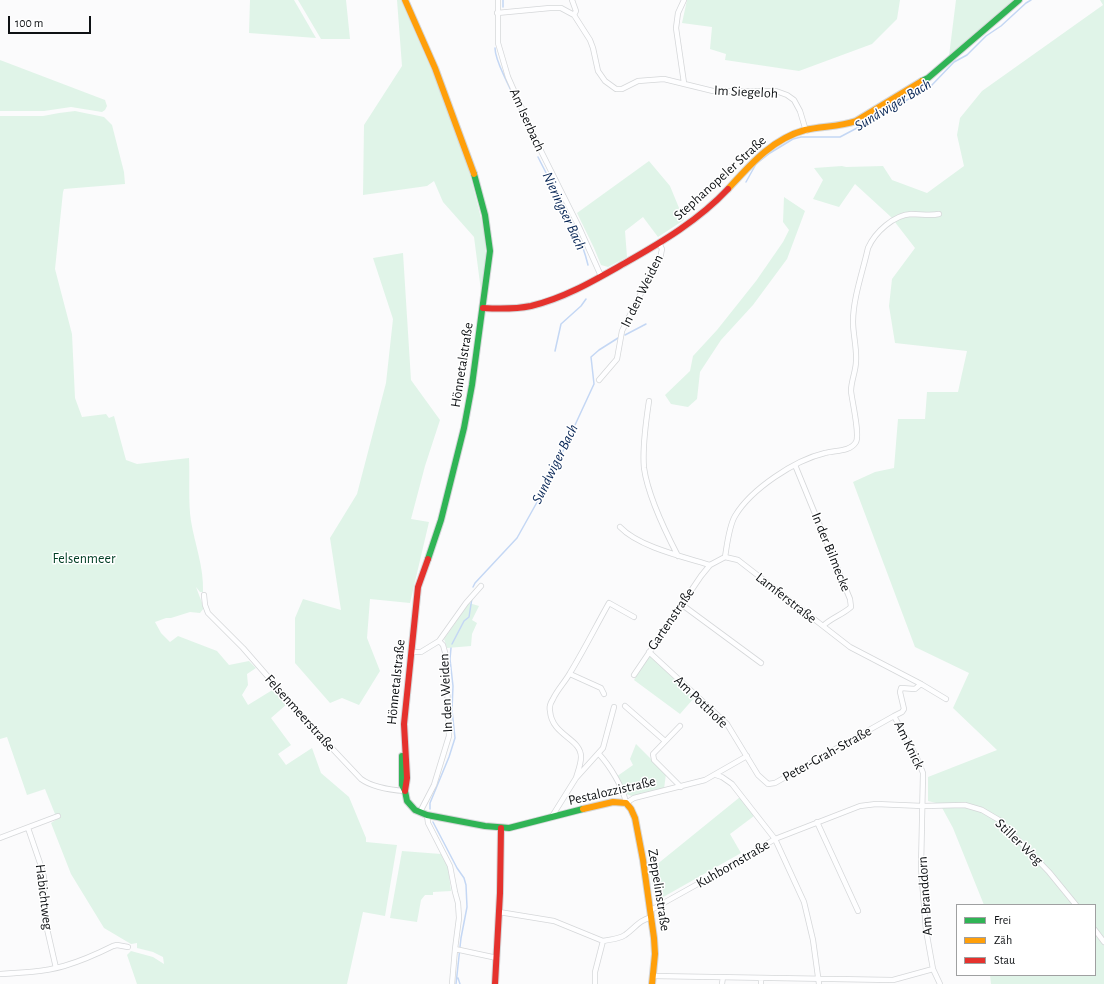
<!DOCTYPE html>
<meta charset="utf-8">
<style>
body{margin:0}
#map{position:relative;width:1104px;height:984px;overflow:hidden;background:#fbfbfc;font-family:"Alegreya Sans",sans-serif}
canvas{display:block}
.legend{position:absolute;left:956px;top:904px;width:140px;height:72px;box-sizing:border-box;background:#fff;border:1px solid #9fa0a1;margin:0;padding:5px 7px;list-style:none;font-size:12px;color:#0e1114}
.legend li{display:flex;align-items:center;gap:8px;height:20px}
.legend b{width:20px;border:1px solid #9fa0a1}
.scale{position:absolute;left:8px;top:16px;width:83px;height:18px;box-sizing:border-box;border:2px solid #0e1114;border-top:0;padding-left:5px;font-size:12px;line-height:14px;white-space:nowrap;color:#0e1114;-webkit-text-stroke:3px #fff;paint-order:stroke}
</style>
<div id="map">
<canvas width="1104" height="984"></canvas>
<ul class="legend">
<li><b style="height:5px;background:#30b455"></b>Frei</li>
<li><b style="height:5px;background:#ff9f0a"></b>Zäh</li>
<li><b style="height:5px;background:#e5322d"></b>Stau</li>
</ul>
<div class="scale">100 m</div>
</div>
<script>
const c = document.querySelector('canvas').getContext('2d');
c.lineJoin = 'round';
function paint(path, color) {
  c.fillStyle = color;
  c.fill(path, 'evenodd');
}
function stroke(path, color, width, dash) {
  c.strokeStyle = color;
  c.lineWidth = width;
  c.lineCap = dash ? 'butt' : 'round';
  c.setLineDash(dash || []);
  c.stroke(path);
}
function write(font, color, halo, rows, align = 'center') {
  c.font = font + ' "Alegreya Sans",sans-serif';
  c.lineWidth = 3;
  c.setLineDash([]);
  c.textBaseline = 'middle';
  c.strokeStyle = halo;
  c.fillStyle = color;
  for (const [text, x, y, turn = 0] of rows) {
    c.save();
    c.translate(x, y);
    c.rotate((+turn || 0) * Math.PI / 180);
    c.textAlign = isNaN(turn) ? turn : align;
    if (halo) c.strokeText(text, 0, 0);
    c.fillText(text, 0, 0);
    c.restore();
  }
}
paint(new Path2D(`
 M250,0h44l22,38 -67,-5z
 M298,0h48l4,39h-29z
 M397,0h4l32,73 34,90 17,67 2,26 -5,35 -7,-54 -31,-35 -9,-21 -7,5 -64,9 1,-70 38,-59z
 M687,0h213l-3,19 -25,25 -73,27 -74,-11 1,-6 -16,-5 2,-22 -30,-4z
 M956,0h58l-65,56z
 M1100,0h4v984h-113l-1,-9h105v-70h-111l-31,-77 -13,-24 -12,-3v-24l69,-27 -44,-42 16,-35 -54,-26 -62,-165 22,-10 19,-4 4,-49h27l2,-27h31l9,-41 -72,-8 -6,-37 3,-27 23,-31 -24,-31 -36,-33 -16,23 -26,-8 10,-19 -9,-12 28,-2 4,1 37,-1 9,14 35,13 37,-27 -7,-31 3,-17 22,-27 121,-86z
 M0,60l105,40 2,6 -2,4 -3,2 -31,-5 -27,4h-44z
 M75,111l29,6 8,8 12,47 1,12 -61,5 -1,3 -8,77 17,65 3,64 7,19 24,-3 3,4 5,-2 12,44 11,4 52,-6c1,19 -1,45 2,63 4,24 13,46 12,71h-3l-4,-5 8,21 -4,5 -10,-1 -19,6h-5l-11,4 6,11 9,9 8,-6 39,15 12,14 20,-4 7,7 -9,6 1,11 -6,10 6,10 26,-16 13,15 -16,14 20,27 -13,9 8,11 26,-17 9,25 28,24 17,41v4l31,3 -12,71 -22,-4 -16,72h-210l-10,-29 4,-4 22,6 11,7 -1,-7 -10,-5 -16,-4v-5l-6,1 -27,-16 -33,-54 -20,-51 6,-4 -12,-30 -18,6 -20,-58 -7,2v-623h43l16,-3z
 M649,161l21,25 14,34 -26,17 -15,-20 -18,14 2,26 -19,10 -7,-2 -7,-17 -17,-35z
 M784,197l21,14 -18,48 -34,46 -32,35 -21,32 -3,27 -9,8 -17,-3 -6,-9 25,-24 3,-15 24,-26 39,-49 27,-39 6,-12 -6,-8z
 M403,253l8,127 29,40 -15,46 -14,53 18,3 -19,81 -40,-4 -3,39 13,33 -21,34 -17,-7 -12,5 -35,-40v-45l8,-19 38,11 -11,-72 27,-44 29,-111 7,-64 -20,-61z
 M469,603l10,3 -7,14 5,3 -5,11 -1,12 -24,2 -3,-9z
 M649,655l45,43 -14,16 -46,-34z
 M636,744l30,30 -2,15 -32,7 -6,-2 -10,-17 17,-12 -3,-6z
 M740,797l14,19 -24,18 11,19 -83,47 -3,-2 -5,-28z
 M402,851l39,3 7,13 3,24 -18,1v3h-8l-4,5 -4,22 -27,-4z`), '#e0f4e8');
stroke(new Path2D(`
 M503,7v-7
 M495,48c0,10 7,23 11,32 7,15 15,30 20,46
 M538,157c17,35 41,70 50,108
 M746,182l10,-18 14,-11 23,-14 8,-2h39l34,-18 57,-33 23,-24 13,-7 19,-19 15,-10 25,-23 5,-3
 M625,335l21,-11
 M555,351l6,-27 20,-18 5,-7
 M473,587l2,-4 42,-45 33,-59 44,-95 -3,-27 8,-7 19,-12
 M452,644l12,-23 5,-4 3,-19
 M430,809v-6l19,-46 6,-19 -3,-28 1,-24 -3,-27 1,-11
 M433,822l24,46 7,10 2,7 1,22 -6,31 -5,46
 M458,978l2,6`), '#c4d7f4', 1.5);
const street = new Path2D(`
 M498,0v43l10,34 31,70 40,80 22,49
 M572,0l4,11 -2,4
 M684,0l-6,13 -2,15 8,55
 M497,13l53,-5h11l13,7 16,25 3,8 5,23 7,10 11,8h6l16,-8 26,-2 49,12h63l11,4 7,5 6,11 6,20
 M599,380l18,-21 5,-28 18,-36 20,-36 2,-10 -3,-6
 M649,401c-3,20 -7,46 -5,67 4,28 21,63 34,88
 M795,465l55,134 1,8c-9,8 -20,11 -28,19
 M620,527c19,20 64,30 90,38
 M725,557c2,-12 4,-31 10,-41 16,-27 60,-56 90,-63 10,-3 25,-1 31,-11 4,-8 -4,-41 -5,-51 0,-10 5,-20 5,-30 1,-12 -3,-27 -3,-39 0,-24 10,-51 15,-74 7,-16 26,-33 43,-34 10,0 19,2 28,0
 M204,595l1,10 3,8 35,35 67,77 51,54c11,8 30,11 44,12
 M681,604l80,59
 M412,652h9l18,-11 27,-38 15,-17
 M649,652l78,72 31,51 10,9 7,-1 7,-4 112,-63
 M570,674l31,14 3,6
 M634,675l67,-99 9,-11 15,-8 13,3 112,87 71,37 25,15
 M921,684l-6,5 -14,-1 -1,4 4,17 -2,3 -8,4 23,42 6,15 -2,95 5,62 7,39 7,15
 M625,706l40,35
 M680,726l-27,28 1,6 27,27
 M599,754c11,12 24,33 27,49l8,-5 71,-18 42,-24
 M716,775l6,2 10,7 43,55 29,63 9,38 6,44
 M576,778c2,-7 5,-14 5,-21 0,-19 -29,-21 -31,-46 -1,-4 1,-9 3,-12 4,-9 12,-17 17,-26 14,-23 26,-47 39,-70l25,14
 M420,812l14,-27 15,-49 -3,-80 -3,-11 -4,-4
 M427,815l1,8 22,43 5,26 3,11 1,15 -4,31 -3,35
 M551,818l25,-40 27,-30 11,-41
 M817,822l41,89
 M28,828l13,38 3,11 -1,30 2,13 11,48
 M0,838l58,-22
 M651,910l70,-39 54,-32 85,-33 16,-2 47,2 42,-1 17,5 17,10 50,52 27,33
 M499,912l55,9 49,20
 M1095,930l9,12
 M603,941c7,-2 14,-1 22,-6 10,-7 14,-15 27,-18
 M455,949l42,9
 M0,974c21,-1 43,-2 64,-8 17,-5 33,-12 49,-20l4,-1 11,2
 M653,976l240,4 40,-11
 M595,984v-12l8,-31
 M722,984l1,-7
 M761,984v-6`);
const fast = new Path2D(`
 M922,81l6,-3 91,-78
 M428,559l13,-39 23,-92 8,-43 18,-134 -5,-36 -11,-41
 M402,756v29l3,6 2,10 8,9 12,5 58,11 24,2 74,-19`);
const slow = new Path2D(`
 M405,0l30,68 39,106
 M728,189c22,-24 44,-50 77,-59 17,-4 35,-3 51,-9l66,-40
 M583,809l30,-7 13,1 5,6 4,9 8,42 11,78 1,16 -3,30`);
const jam = new Path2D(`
 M483,308c16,1 33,1 48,-2 34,-8 64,-26 94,-43 37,-21 74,-43 103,-74
 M405,791l2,-13 -3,-54 14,-137 10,-28
 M495,984l5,-91 1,-65`);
stroke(street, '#d5d7d9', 6);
stroke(fast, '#d5d7d9', 8);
stroke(slow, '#d5d7d9', 8);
stroke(jam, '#d5d7d9', 8);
stroke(street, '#fefeff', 4.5);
stroke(fast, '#30b455', 6);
stroke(slow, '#ff9f0a', 6);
stroke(jam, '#e5322d', 6);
write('14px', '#0e1114', '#fff', [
 ["Im Siegeloh",746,92,3],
 ["Am Iserbach",527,120,66],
 ["Stephanopeler Straße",720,178,-42],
 ["In den Weiden",642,291,-64],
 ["Hönnetalstraße",462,365,-81],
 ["In der Bilmecke",831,552,68],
 ["Lamferstraße",786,598,38],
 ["Gartenstraße",671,619,-56],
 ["Hönnetalstraße",396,682,-84],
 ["In den Weiden",446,693,-93],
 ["Am Potthofe",701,702,44],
 ["Felsenmeerstraße",300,713,48],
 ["Am Knick",909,745,64],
 ["Peter-Grah-Straße",827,754,-29],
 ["Pestalozzistraße",612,791,-13],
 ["Stiller Weg",1019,842,44],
 ["Kuhbornstraße",733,864,-30],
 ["Zeppelinstraße",659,890,81],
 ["Am Branddorn",925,896,-94],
 ["Habichtweg",44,897,83]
]);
write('14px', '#003e24', '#fff', [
 ["Felsenmeer",84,559]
]);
write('italic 15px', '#092757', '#fff', [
 ["Sundwiger Bach",893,105,-31],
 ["Nieringser Bach",564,211,65],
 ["Sundwiger Bach",555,464,-64]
]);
</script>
